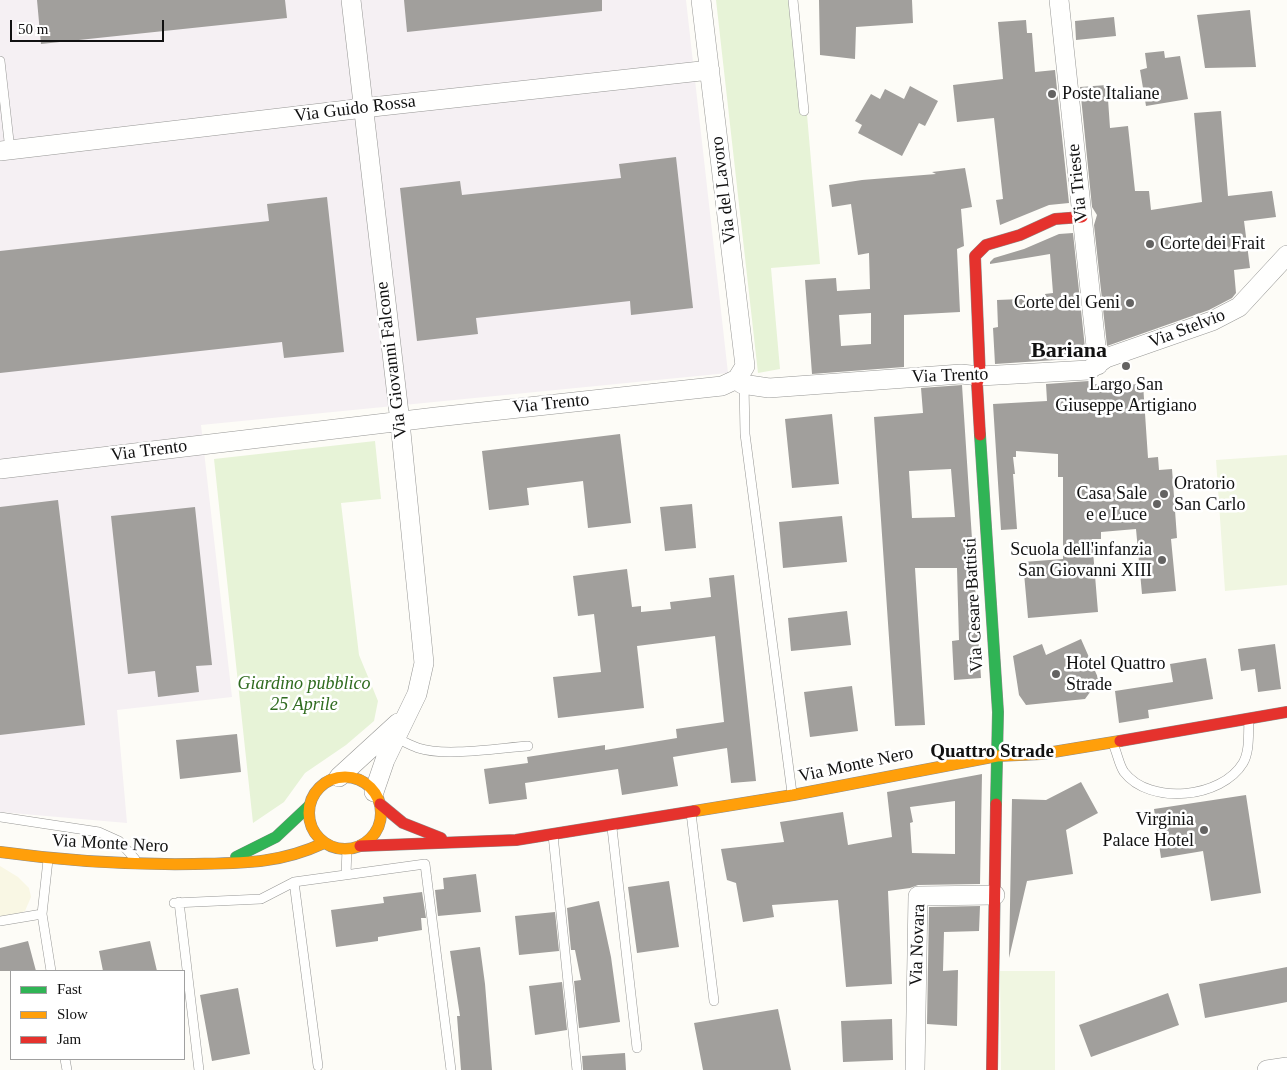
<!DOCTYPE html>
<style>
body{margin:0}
#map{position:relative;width:1287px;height:1070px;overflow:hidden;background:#fdfcf7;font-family:"Times New Roman",serif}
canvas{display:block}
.legend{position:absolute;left:10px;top:970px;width:175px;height:90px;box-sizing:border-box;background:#fff;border:1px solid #a0a0a0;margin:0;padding:6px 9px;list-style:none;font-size:15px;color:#111}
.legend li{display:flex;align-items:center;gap:10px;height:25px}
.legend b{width:25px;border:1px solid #a0a0a0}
.scale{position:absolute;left:10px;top:20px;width:154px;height:22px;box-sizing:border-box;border:2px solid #111;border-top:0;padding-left:6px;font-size:15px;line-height:18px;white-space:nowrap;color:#111;-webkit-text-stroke:4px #fff;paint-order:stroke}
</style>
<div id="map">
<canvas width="1287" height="1070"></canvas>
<ul class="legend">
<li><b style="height:6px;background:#30b455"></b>Fast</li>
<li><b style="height:6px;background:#ff9f0a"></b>Slow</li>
<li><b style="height:6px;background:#e5322d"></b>Jam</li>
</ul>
<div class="scale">50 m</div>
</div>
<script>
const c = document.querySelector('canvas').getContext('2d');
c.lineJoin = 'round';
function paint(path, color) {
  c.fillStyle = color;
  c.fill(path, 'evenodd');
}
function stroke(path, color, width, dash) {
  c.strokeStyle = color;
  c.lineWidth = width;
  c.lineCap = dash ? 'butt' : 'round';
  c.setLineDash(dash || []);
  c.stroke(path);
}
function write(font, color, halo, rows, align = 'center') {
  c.font = font + ' "Times New Roman",serif';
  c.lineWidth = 5;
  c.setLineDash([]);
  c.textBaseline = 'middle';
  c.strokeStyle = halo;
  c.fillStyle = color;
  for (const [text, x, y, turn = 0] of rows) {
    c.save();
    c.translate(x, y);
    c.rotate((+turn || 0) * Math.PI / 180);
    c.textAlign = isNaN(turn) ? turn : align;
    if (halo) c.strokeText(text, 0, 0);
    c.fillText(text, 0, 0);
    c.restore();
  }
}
paint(new Path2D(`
 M0,0h686l42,373 -527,52 31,272 -115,13 10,113 -127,-11z`), '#f5f0f3');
paint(new Path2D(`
 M0,866l18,11 11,11 2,9 -6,14 -25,12z`), '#f9f7e4');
paint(new Path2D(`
 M716,0h81l23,264 -49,4 9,101 -22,4z
 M375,441l6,58 -40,4 18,152 19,46 -4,20 -28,24 -41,28 -21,29 -31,21 -39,-364z`), '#e7f3d7');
paint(new Path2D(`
 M1287,455v130l-62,6 -9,-131z
 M1000,971h55v99h-54z`), '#f0f6e1');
paint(new Path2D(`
 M37,0h248l2,18 -246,26z
 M404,0h198v11l-195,21z
 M819,0h93l1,23 -57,4 -1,32 -35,-4z
 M1250,10l6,57 -51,1 -8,-53z
 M1114,17l2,19 -40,4 -1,-19z
 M1026,20l1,13h5l3,39 20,-2 14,133 -20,2 -49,20 -4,-25 7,-1 -9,-81 -37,4 -4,-37 50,-6 -5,-57z
 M1164,51l1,7 15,-2 8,43 -42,7 -6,-36 7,-2 -2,-15z
 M1107,85l3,43 18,-2 7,65h14l2,19 51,-8 -8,-89 27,-2 7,85 44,-5 4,26 -32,4 6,47 -16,2 2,23 -4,5 -23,12 -102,36 -13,-121 3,-10 -5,-8 -12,-120z
 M910,86l28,15 -13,25 -6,-3 -17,33 -44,-23 4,-8 -7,-4 16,-27 9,5 5,-10 19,10z
 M676,157l17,151 -62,7 -1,-14 -154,17 2,16 -61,7 -17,-153 60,-7 2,14 159,-17 -2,-14z
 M965,168l7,39 -11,2 3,37 -7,3 3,63 -56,3v52l-92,7 -7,-94 31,-2 1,13 33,-2 -1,-36 -11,2 -7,-51 -19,3 -3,-22 33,-5 74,-6 -4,-2zM871,313v31l-30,2 -2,-31z
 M327,197l17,155 -60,6 -2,-16 -282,31v-122l269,-30 -2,-17z
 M1073,233l13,125 -91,6 -2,-36 5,-1 -1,-27 49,-2 -1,-4 8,-1 -3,-39 -60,10v-2l4,-4 30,-9 35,-15z
 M1089,381v3h10v2l44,-2 5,74 10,-1 1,13 13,-1 5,69 -6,1 5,52 -34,3 -6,-65 -35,3v7h-9l6,73 -70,6 -5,-56 40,-3v-82h-5v-23l-42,-3v6h-3l2,17h-2l4,55 -16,1 -8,-126 54,-3 -1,-17z
 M962,385l19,293 -27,2 -2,-39 7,-1 -2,-72h-42l10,157 -30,1 -21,-309 49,-4 -2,-25zM951,469l4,48 -43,1 -3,-47z
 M832,414l7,70 -47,4 -7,-69z
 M620,434l11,89 -43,5 -5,-47 -56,7 2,17 -40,5 -7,-59z
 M58,500l27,225 -85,10v-228z
 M692,504l4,44 -31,3 -5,-44z
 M195,507l17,158 -16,1 3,26 -41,5 -3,-26 -27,3 -17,-158z
 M842,516l5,46 -64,6 -4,-46z
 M627,569l5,38 9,-1v6l30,-3 -1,-7 41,-5 -2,-19 25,-3 22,206 -25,2 -4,-35 -54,9 5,29 -56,9 -4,-26 -93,14 2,16 -38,5 -5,-35 44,-6 -1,-6 78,-12v5l72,-12 -1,-9 48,-7 -9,-86 -78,10 7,62 -86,10 -5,-41 48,-5 -7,-58 -16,2 -5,-40z
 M847,611l4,34 -60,6 -3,-33z
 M1081,639l18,41 -14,19 -59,6 -7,-10 -6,-39 29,-12 4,11z
 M1275,644l6,45 -23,3 -3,-23 -14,2 -3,-22z
 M1206,658l7,41 -65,11 1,8 -30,5 -4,-32 58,-9 -3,-18z
 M852,686l6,45 -48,6 -6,-45z
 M237,734l4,38 -61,7 -4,-39z
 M982,774l-2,110 -62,1 -8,3 -22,3 4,93 -46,3 -8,-87 -66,5 2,12 -31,5 -7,-39 -9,-3 -6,-31 63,-7 -4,-20 63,-10 5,33 44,-8 -5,-45zM955,801v53l-43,-1 -2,-30 3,-1 -3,-15z
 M1081,782l17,31 -32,17 7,44 -46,7 -18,77 3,-159 34,1z
 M1246,795l15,98 -50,8 -8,-50 -42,7 -7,-49z
 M476,874l5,38 -43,4 -3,-26 9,-1 -1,-11z
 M669,881l10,66 -42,6 -9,-66z
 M422,892l4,26h-5l1,12 -44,7v4l-42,6 -5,-37 53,-7 -1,-6z
 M599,901l12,56 9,65 -41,6 -5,-47 7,-1 -6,-30h-4l-4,-42z
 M980,906l-1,25 -35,1 -1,39 15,-1 -1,56 -30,-2 2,-117z
 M555,912l4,39 -40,4 -4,-39z
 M28,941l8,30h-36v-23z
 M150,941l7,30h-54l-4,-20z
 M480,947l5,37 7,86h-31l-4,-54h3l-10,-65z
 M1287,967v35l-82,16 -6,-34z
 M562,982l5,48 -32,5 -6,-49z
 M238,988l12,66 -38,7 -12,-66z
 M1168,993l11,32 -88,32 -12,-32z
 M778,1009l13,61h-88l-9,-47z
 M892,1019l1,41 -50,2 -2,-41z
 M625,1053l1,17h-43l-1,-14z`), '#a19f9c');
const lane = new Path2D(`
 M793,0l11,111
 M0,61l10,89
 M744,384l1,50 47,359
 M396,738c7,3 14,7 22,10 27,9 81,0 110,-2
 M1113,744c4,8 6,21 11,28 26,34 98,26 119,-9 7,-12 5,-29 6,-42
 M691,813l23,188
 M0,817l99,15 20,9 16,18
 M612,828l25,220
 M553,835l24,235
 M48,860l-6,54 9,57
 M346,874l1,-25
 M294,882l24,184
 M179,902l20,168
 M174,903l87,-4 33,-17 131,-18 26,206
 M0,921l42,-7
 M65,1059l2,11`);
const street = new Path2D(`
 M351,0l49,422 24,241 -7,31 -32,66 -11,32
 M701,0l44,366 -8,13
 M1059,0l39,365
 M0,151l381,-45 329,-36
 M737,379l5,5 27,4 192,-14 19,2 109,-6 17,-12 106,-37 27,-14 48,-52
 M0,469l436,-52 286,-31 15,-7
 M339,777l59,-54
 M915,1070l3,-174 77,-1
 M1267,1070l20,-3`);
const fast = new Path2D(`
 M980,435l18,277 -2,92
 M236,857l40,-20 33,-31`);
const slow = new Path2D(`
 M309 813a36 36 0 1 1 72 0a36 36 0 1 1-72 0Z
 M695,811l98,-16 204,-39 44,-2 79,-13
 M0,852c65,9 129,13 194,12 48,-1 85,0 130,-21`);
const jam = new Path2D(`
 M980,435l-3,-52 3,-7 -5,-120 11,-11 34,-10 35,-16 27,-2
 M1120,741l167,-29
 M380,804l23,19 38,15
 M360,846l156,-6 179,-29
 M992,1070l4,-266`);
stroke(lane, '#979795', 10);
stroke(street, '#979795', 20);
stroke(fast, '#8e8d8b', 12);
stroke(slow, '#8e8d8b', 12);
stroke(jam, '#8e8d8b', 12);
stroke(lane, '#fffffe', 9);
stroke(street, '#fffffe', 19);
stroke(fast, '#30b455', 11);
stroke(slow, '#ff9f0a', 11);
stroke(jam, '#e5322d', 11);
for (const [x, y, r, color] of [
 [1052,94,5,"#646362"],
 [1150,244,5,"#646362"],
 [1130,303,5,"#646362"],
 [1126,366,5,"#646362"],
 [1164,494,5,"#646362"],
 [1157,504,5,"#646362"],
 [1162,560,5,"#646362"],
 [1056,674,5,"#646362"],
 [1204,830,5,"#646362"]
]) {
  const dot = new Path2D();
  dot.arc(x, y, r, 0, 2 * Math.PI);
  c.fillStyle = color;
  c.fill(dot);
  stroke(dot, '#fff', 2);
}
write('18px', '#111', '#fff', [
 ["Poste Italiane",1062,94],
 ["Corte dei Frait",1160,244],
 ["Corte del Geni",1120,303,"right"],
 ["Largo San",1126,385,"center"],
 ["Giuseppe Artigiano",1126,406,"center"],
 ["Oratorio",1174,484],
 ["San Carlo",1174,505],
 ["Casa Sale",1147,494,"right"],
 ["e e Luce",1147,515,"right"],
 ["Scuola dell'infanzia",1152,550,"right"],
 ["San Giovanni XIII",1152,571,"right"],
 ["Hotel Quattro",1066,664],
 ["Strade",1066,685],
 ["Virginia",1194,820,"right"],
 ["Palace Hotel",1194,841,"right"]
], 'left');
write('18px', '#111', '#fff', [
 ["Via Guido Rossa",355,109,-7],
 ["Via Trieste",1078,183,-96],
 ["Via del Lavoro",724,190,-97],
 ["Via Stelvio",1187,329,-21],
 ["Via Giovanni Falcone",392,360,-97],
 ["Via Trento",950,376,-2],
 ["Via Trento",551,404,-6],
 ["Via Trento",149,451,-7],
 ["Via Cesare Battisti",974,605,-93],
 ["Via Monte Nero",856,765,-12],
 ["Via Monte Nero",110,844,3],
 ["Via Novara",918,945,-88]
]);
write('italic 18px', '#2f6b1f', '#fff', [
 ["Giardino pubblico",304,684],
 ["25 Aprile",304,705]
]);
write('bold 19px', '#111', '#fff', [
 ["Quattro Strade",992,752]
]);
write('bold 22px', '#111', '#fff', [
 ["Bariana",1069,351]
]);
</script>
